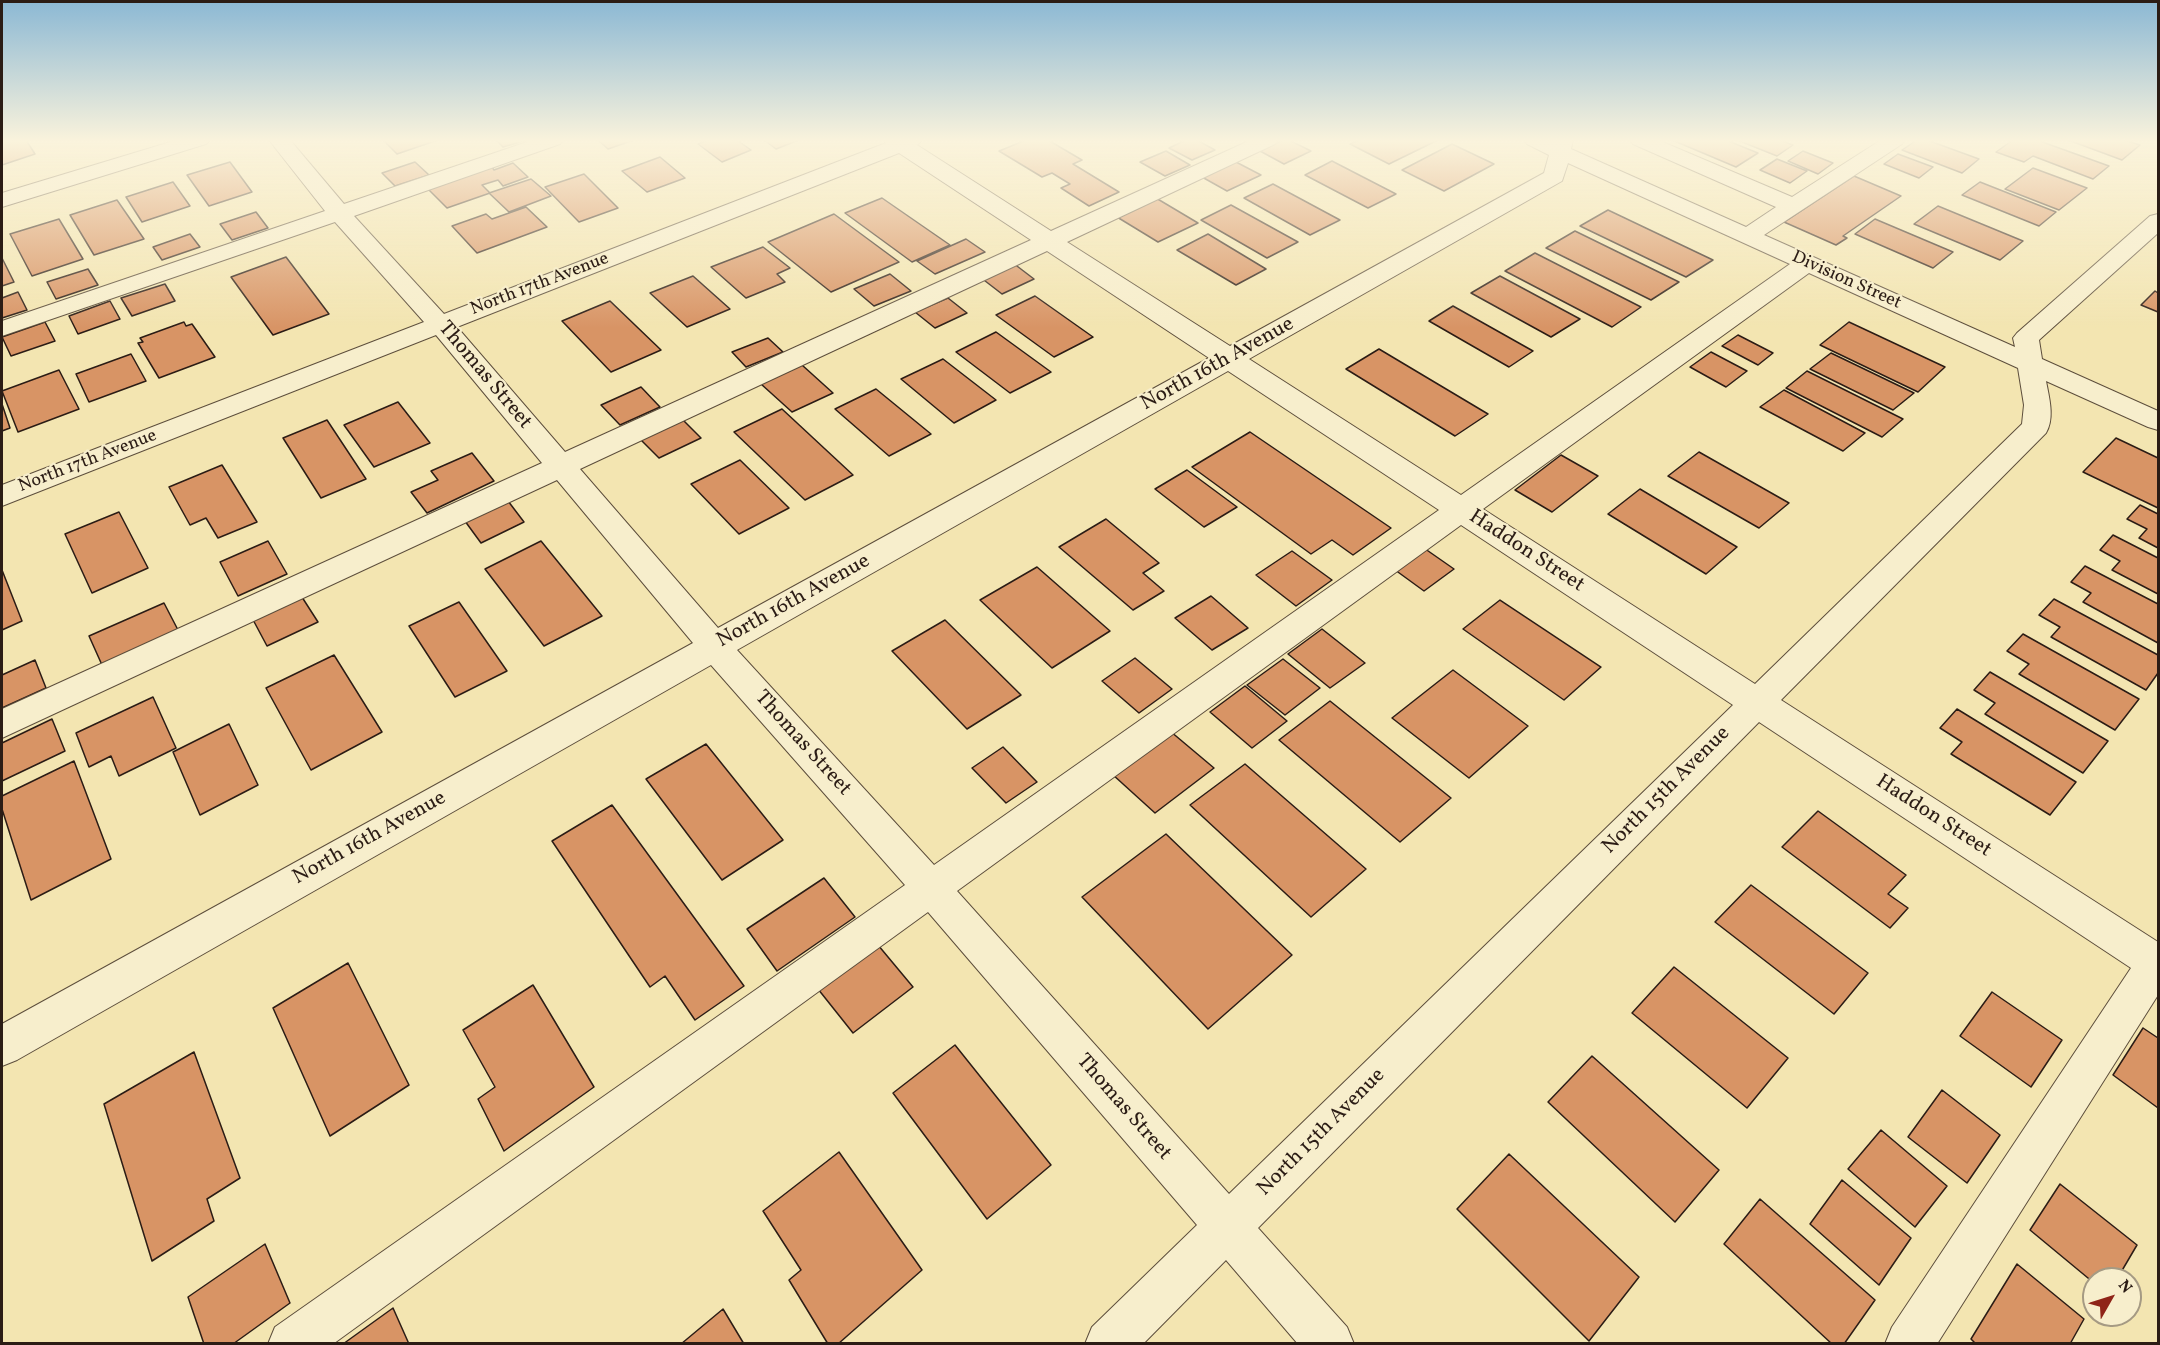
<!DOCTYPE html>
<style>
body{margin:0}
#map{position:relative;width:2160px;height:1345px;overflow:hidden;background:#f3e5b1;font-family:Vollkorn,serif}
canvas{display:block}
.frame{position:absolute;inset:0;border:3px solid #2b1c15;pointer-events:none}
.north{position:absolute;left:2082px;top:1267px;width:60px;height:60px;box-sizing:border-box;background:#f7eecc;border:2px solid #a59a83;border-radius:50%;rotate:51deg;font-size:16px;font-weight:700;line-height:24px;text-align:center;color:#2b1c15}
.north::after{content:'';display:block;margin:auto;width:21px;height:27px;background:#8f2418;clip-path:polygon(50% 0,100% 100%,50% 72%,0 100%)}
</style>
<div id="map">
<canvas width="2160" height="1345"></canvas>
<div class="frame"></div>
<div class="north">N</div>
</div>
<script>
const c = document.querySelector('canvas').getContext('2d');
c.lineJoin = 'round';
function paint(path, color) {
  c.fillStyle = color;
  c.fill(path, 'evenodd');
}
function stroke(path, color, width, dash) {
  c.strokeStyle = color;
  c.lineWidth = width;
  c.lineCap = dash ? 'butt' : 'round';
  c.setLineDash(dash || []);
  c.stroke(path);
}
function write(font, color, halo, rows, align = 'center') {
  c.font = font + ' Vollkorn,serif';
  c.lineWidth = 4.5;
  c.setLineDash([]);
  c.textBaseline = 'middle';
  c.strokeStyle = halo;
  c.fillStyle = color;
  for (const [text, x, y, turn = 0] of rows) {
    c.save();
    c.translate(x, y);
    c.rotate((+turn || 0) * Math.PI / 180);
    c.textAlign = isNaN(turn) ? turn : align;
    if (halo) c.strokeText(text, 0, 0);
    c.fillText(text, 0, 0);
    c.restore();
  }
}
const building = new Path2D(`
 M2,140h24l9,14 -33,11z
 M383,140h51l1,1 -38,13z
 M496,140h31l-24,7z
 M598,140h36l-26,9z
 M708,140h29l14,10 -29,12 -24,-18z
 M764,140h35l-23,9z
 M1026,140h22l34,20 -9,4 46,28 -30,14 -28,-18 9,-4 -18,-11 -10,4 -43,-26z
 M1186,140h11l18,10 -23,10 -23,-12z
 M1283,140h6l22,11 -27,13 -24,-13z
 M1359,140h79l-49,24 -39,-20z
 M1672,140h54l32,13 -22,14z
 M1737,140h43l13,5 -16,11z
 M1917,140h10l52,19 -17,14 -60,-23z
 M2013,140h24l72,26 -16,13 -60,-23 -9,6 -28,-10z
 M2068,140h56l16,5 -18,15z
 M1452,144l42,20 -50,27 -42,-21z
 M1166,151l24,14 -25,11 -25,-14z
 M1803,151l30,12 -15,11 -30,-13z
 M1898,154l35,13 -14,11 -35,-14z
 M660,157l25,21 -38,14 -25,-21z
 M1777,159l30,12 -17,12 -30,-13z
 M1332,161l64,33 -28,14 -63,-33z
 M230,162l22,30 -43,14 -22,-31z
 M415,162l14,13 -34,11 -13,-13z
 M1236,162l25,13 -34,16 -25,-14z
 M513,163l15,14 -25,9 -5,-6 -16,5 8,8 -43,15 -19,-19 64,-22 2,3z
 M2033,168l54,20 -28,22 -54,-21z
 M584,174l34,34 -39,14 -34,-35z
 M1854,176l47,20 -58,40 4,2 -11,7 -52,-23z
 M531,179l20,17 -42,16 -20,-19z
 M173,182l17,24 -48,16 -16,-25z
 M1980,182l76,30 -17,14 -77,-31z
 M1273,184l67,36 -30,15 -66,-37z
 M882,198l68,47 -38,17 -67,-49z
 M1156,198l42,25 -40,19 -41,-25z
 M117,200l27,39 -50,16 -24,-40z
 M1231,205l67,37 -31,16 -66,-38z
 M1938,206l85,35 -23,19 -86,-36z
 M526,207l21,20 -70,26 -25,-27 34,-12 6,5z
 M1608,210l105,50 -27,17 -106,-51z
 M256,212l12,16 -36,12 -12,-16z
 M834,214l65,48 -68,30 -63,-50z
 M59,219l24,40 -51,17 -22,-42z
 M1875,219l78,33 -20,16 -78,-34z
 M1575,231l104,51 -28,18 -105,-52z
 M190,234l10,13 -38,13 -9,-13z
 M1208,234l58,35 -30,16 -59,-35z
 M966,239l19,13 -50,22 -18,-13z
 M763,247l27,21 -13,6 8,8 -39,16 -35,-31z
 M1535,253l106,54 -29,20 -107,-56z
 M286,257l43,57 -56,21 -42,-58z
 M2,258l12,24 -12,4z
 M1013,263l21,16 -32,15 -22,-17z
 M88,269l10,16 -42,14 -9,-17z
 M890,274l21,17 -37,15 -20,-17z
 M693,276l37,33 -43,18 -37,-34z
 M1500,276l80,43 -29,18 -80,-44z
 M165,284l10,17 -43,15 -11,-18z
 M2155,291l3,2v19l-17,-7z
 M18,292l9,18 -25,8v-20z
 M1035,296l58,41 -39,20 -58,-42z
 M948,298l19,15 -32,15 -20,-16z
 M110,301l10,18 -42,15 -9,-18z
 M610,301l51,49 -50,22 -49,-51z
 M1453,306l80,45 -24,16 -80,-46z
 M45,322l10,19 -44,15 -9,-19z
 M184,322l2,4 6,-2 23,33 -56,21 -21,-35 5,-1 -3,-4z
 M1849,322l96,45 -27,25 -98,-47z
 M996,332l55,40 -41,21 -54,-41z
 M1738,335l35,18 -15,12 -36,-19z
 M768,338l15,14 -37,15 -14,-15z
 M1379,349l109,65 -33,22 -109,-67z
 M1711,352l36,19 -21,16 -36,-20z
 M1831,353l83,40 -21,17 -83,-41z
 M131,354l15,27 -57,21 -13,-28z
 M943,359l53,41 -42,23 -53,-44z
 M802,365l31,28 -41,19 -31,-28z
 M59,370l20,39 -61,23 -16,-41z
 M1807,371l96,48 -21,18 -96,-49z
 M641,387l19,20 -40,18 -19,-20z
 M876,389l55,45 -42,22 -54,-47z
 M1784,390l81,43 -22,18 -83,-44z
 M398,402l32,41 -56,24 -30,-42z
 M2,404l8,24 -8,3z
 M782,409l71,66 -48,25 -71,-68z
 M680,417l21,21 -42,20 -21,-21z
 M327,420l39,59 -45,19 -38,-60z
 M1250,432l141,96 -38,27 -21,-15 -21,14 -119,-87z
 M2116,438l42,20v50l-75,-36z
 M1699,452l90,51 -30,25 -91,-52z
 M472,453l22,28 -67,32 -16,-21 27,-12 -7,-9z
 M1561,455l37,21 -46,36 -37,-22z
 M740,460l49,48 -50,26 -48,-50z
 M222,465l35,57 -39,16 -12,-20 -16,7 -21,-38z
 M1187,470l50,37 -33,20 -49,-38z
 M1640,489l97,58 -31,27 -98,-60z
 M505,497l19,25 -43,21 -19,-26z
 M2140,505l18,9v34l-19,-10 8,-9 -20,-10z
 M119,512l29,56 -56,25 -27,-59z
 M1106,519l53,44 -16,10 21,18 -31,19 -74,-63z
 M2113,535l45,23v36l-46,-24 8,-9 -20,-11z
 M268,541l19,33 -49,22 -18,-34z
 M541,541l61,75 -58,30 -59,-77z
 M1421,546l33,23 -30,22 -33,-24z
 M1292,551l40,29 -36,26 -40,-31z
 M2085,566l73,38v39l-75,-41 8,-9 -20,-11z
 M1037,567l73,64 -58,37 -72,-68z
 M2,570l20,51 -20,9z
 M300,594l18,28 -51,24 -16,-30z
 M1211,596l37,32 -36,22 -37,-32z
 M2054,599l104,56v18l-12,17 -95,-53 9,-10 -21,-12z
 M1500,600l101,67 -37,33 -101,-71z
 M459,602l48,69 -52,26 -46,-71z
 M164,603l14,27 -76,35 -13,-29z
 M945,620l76,75 -54,34 -75,-78z
 M1322,629l43,34 -35,25 -42,-34z
 M2023,634l116,65 -24,31 -96,-56 10,-10 -22,-13z
 M334,655l48,77 -71,38 -45,-82z
 M1135,658l37,31 -33,24 -37,-32z
 M1283,659l37,29 -35,27 -38,-30z
 M35,660l11,28 -44,20v-33z
 M1453,670l75,56 -59,52 -77,-60z
 M1990,672l118,69 -25,32 -98,-59 10,-11 -21,-13z
 M1245,686l42,35 -35,27 -42,-36z
 M153,697l23,51 -57,28 -8,-20 -22,11 -13,-34z
 M1330,701l121,97 -51,44 -121,-102z
 M1957,709l119,73 -26,33 -99,-61 11,-12 -22,-14z
 M52,719l13,32 -63,30v-38z
 M229,724l29,61 -58,30 -27,-63z
 M1170,731l44,37 -59,45 -43,-39z
 M706,744l77,96 -61,40 -76,-101z
 M1003,747l34,35 -31,21 -34,-35z
 M74,761l37,98 -80,41 -29,-91v-13z
 M1245,764l121,105 -55,48 -121,-112z
 M612,805l132,181 -49,34 -30,-44 -15,11 -98,-146z
 M1818,811l88,64 -18,19 20,14 -18,20 -108,-81z
 M1166,834l126,121 -84,74 -126,-132z
 M824,878l31,39 -78,54 -30,-42z
 M1751,885l117,88 -34,41 -119,-92z
 M878,945l35,42 -60,46 -35,-44z
 M348,963l61,122 -79,51 -57,-128z
 M1674,967l114,91 -41,50 -115,-95z
 M533,985l61,102 -90,64 -26,-52 17,-12 -32,-57z
 M1992,992l70,48 -31,47 -71,-51z
 M2143,1028l15,10v70l-45,-33z
 M955,1045l96,120 -64,54 -94,-126z
 M194,1052l46,126 -33,21 7,22 -62,40 -48,-157z
 M1592,1056l127,114 -44,52 -127,-120z
 M1942,1090l58,45 -33,48 -59,-46z
 M1881,1130l66,56 -32,41 -67,-58z
 M839,1152l83,118 -84,74h-10l-39,-64 12,-10 -38,-59z
 M1509,1154l130,123 -50,64 -132,-132z
 M1842,1180l69,58 -32,47 -69,-61z
 M2060,1184l77,61 -20,34h-23v4l-64,-53z
 M1760,1199l115,101 -31,44h-12l-108,-100z
 M265,1244l25,59 -57,41h-29l-16,-47z
 M2017,1264l67,55 -14,25h-94l-5,-5z
 M393,1308l16,36h-66z
 M723,1309l21,35h-63z`);
paint(building, '#d89465');
stroke(building, '#2b1c15', 1.5);
const minor = new Path2D(`
 M177,140h33l-4,4 -204,63v-14z
 M269,140h21l54,64 189,-64h30l-3,4 -206,72 90,98 442,-171 -2,-3h38l-5,5 134,86 200,-91h27l-3,4 -208,98 163,104 314,-173 5,-18 -22,-11 -3,-4h49l-2,9 175,78 30,-20 -143,-63 -3,-4h28l134,57 89,-57h24l-3,4 -138,91 251,112 -2,-9 4,-5 133,-117 8,-2v19l-119,107 3,19 116,52v19l-10,-3 -102,-46c3,16 9,37 0,52l-265,267 377,242v53l-221,349h-52l7,-17 239,-359 -372,-246 -501,506 89,99 7,17h-56l-72,-84 -83,84h-58l7,-17 105,-102 -269,-313 -595,432h-65l7,-17 630,-442 -194,-220 -694,395 -15,6v-42l691,-381 -136,-163 -555,258v-29l540,-246 -106,-128 -434,171v-21l422,-163 -89,-100 -333,114v-15l323,-110zM899,153l132,87 -466,212 -108,-125zM1568,163l222,101 -329,231 -212,-136 313,-178zM1047,251l162,107 -491,270 -138,-159zM1809,273l209,95 6,37 -2,19 -267,260 -272,-175zM1228,371l211,139 -505,355 -197,-215zM1461,525l272,180 -504,489 -272,-303z`);
stroke(minor, '#5d4e3c', 2);
paint(minor, '#f7eecc');
const sky = c.createLinearGradient(0, 0, 0, 328);
sky.addColorStop(0, '#8bb8d4');
sky.addColorStop(0.43, '#faf3dc');
sky.addColorStop(1, '#faf3dc00');
c.fillStyle = sky;
c.fillRect(0, 0, 2160, 328);
write('18px', '#2b1c15', '#f7eecc', [
 ["Division Street",1846,281,24],
 ["North 17th Avenue",540,285,-21],
 ["North 17th Avenue",88,462,-21]
]);
write('21px', '#2b1c15', '#f7eecc', [
 ["North 16th Avenue",1218,365,-29],
 ["Thomas Street",484,376,50],
 ["Haddon Street",1526,552,33],
 ["North 16th Avenue",794,602,-29],
 ["Thomas Street",802,744,48],
 ["North 15th Avenue",1667,791,-45],
 ["Haddon Street",1933,817,33],
 ["North 16th Avenue",370,839,-29],
 ["Thomas Street",1123,1108,49],
 ["North 15th Avenue",1322,1133,-45]
]);
</script>
